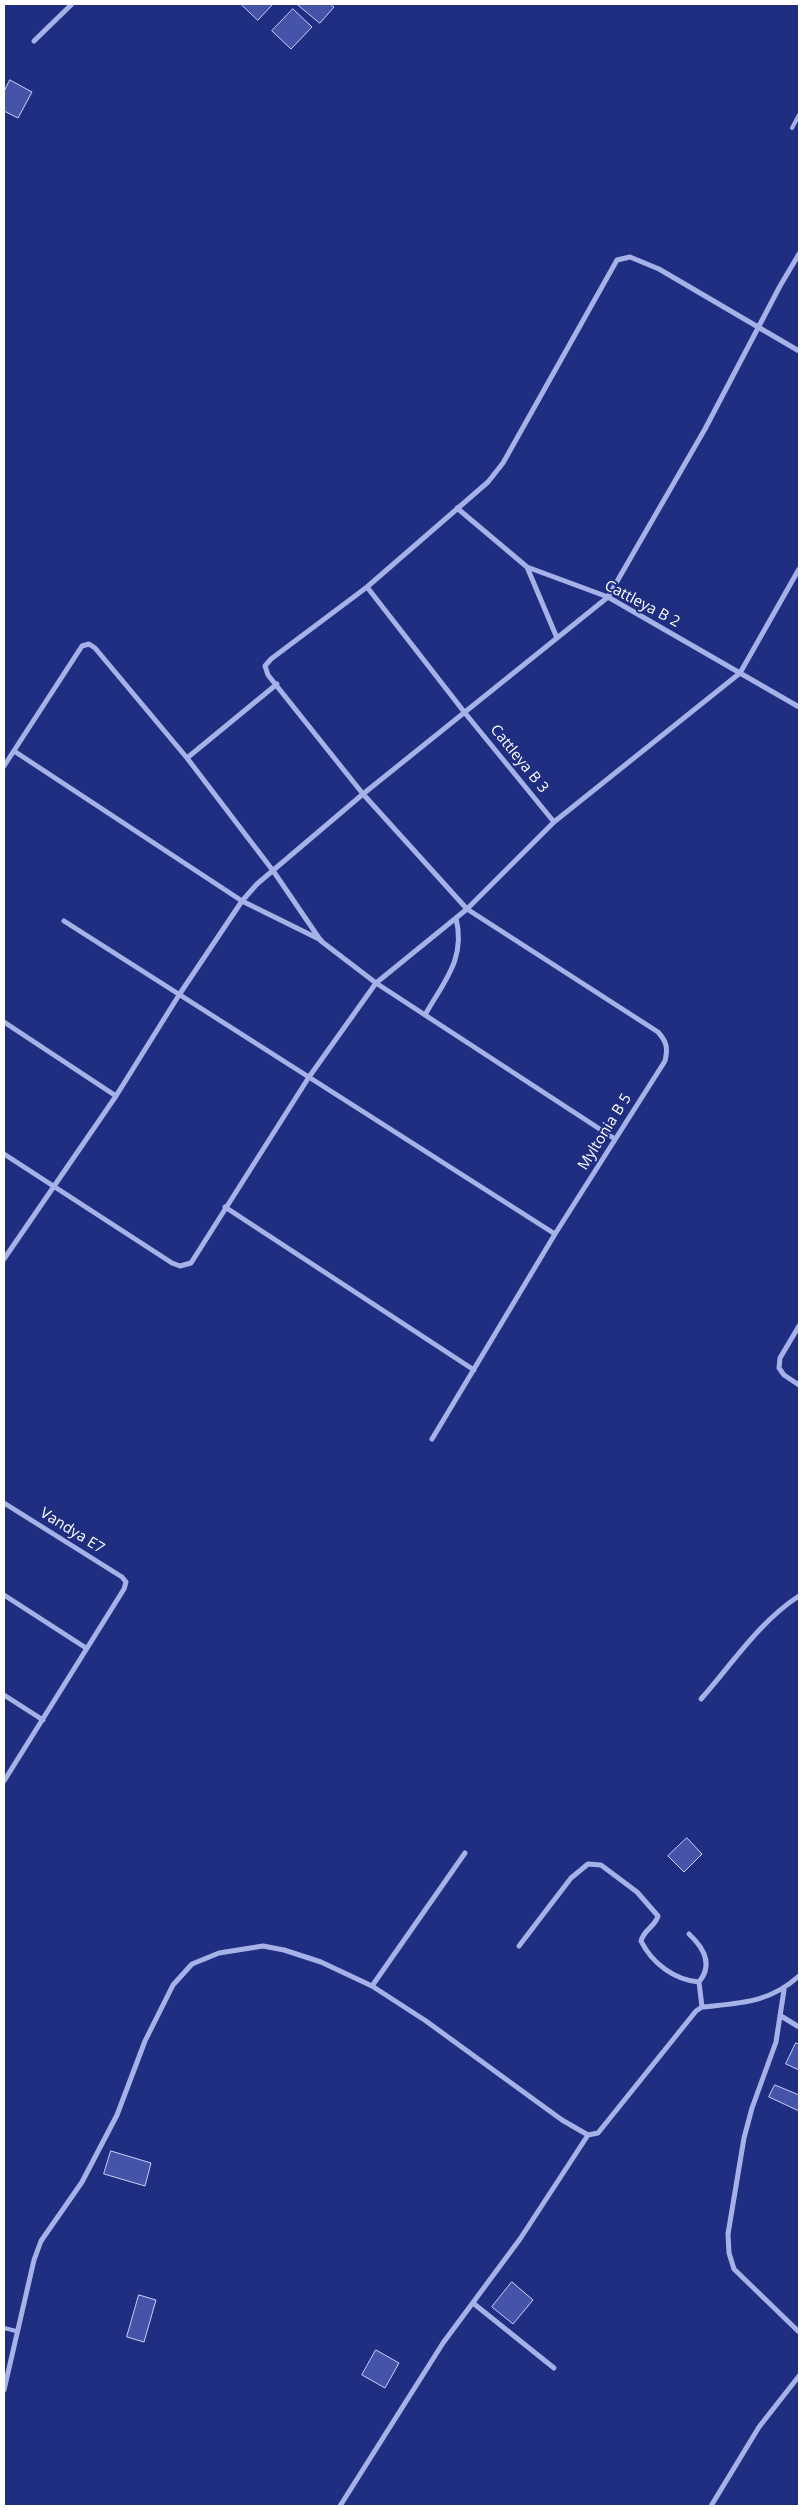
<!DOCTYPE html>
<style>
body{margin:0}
#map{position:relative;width:803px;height:2510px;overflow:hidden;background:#202e81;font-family:"Open Sans",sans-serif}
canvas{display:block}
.frame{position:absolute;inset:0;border:5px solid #fff;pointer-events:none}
</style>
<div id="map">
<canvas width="803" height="2510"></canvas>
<div class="frame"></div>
</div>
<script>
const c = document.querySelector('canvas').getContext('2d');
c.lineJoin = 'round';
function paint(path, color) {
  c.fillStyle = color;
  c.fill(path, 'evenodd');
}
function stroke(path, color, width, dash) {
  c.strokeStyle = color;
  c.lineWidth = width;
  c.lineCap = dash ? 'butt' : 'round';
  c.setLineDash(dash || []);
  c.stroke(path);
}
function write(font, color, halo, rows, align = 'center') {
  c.font = font + ' "Open Sans",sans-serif';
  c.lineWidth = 4;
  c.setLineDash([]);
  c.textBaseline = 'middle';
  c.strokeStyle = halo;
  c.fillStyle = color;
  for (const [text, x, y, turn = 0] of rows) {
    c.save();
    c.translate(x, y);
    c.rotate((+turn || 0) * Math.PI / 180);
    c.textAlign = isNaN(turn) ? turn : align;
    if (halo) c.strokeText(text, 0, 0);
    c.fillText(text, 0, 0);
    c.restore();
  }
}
const building = new Path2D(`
 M241,4h32l-15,16z
 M297,4h33l4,3 -14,16z
 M293,9l19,18 -21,22 -19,-18z
 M10,80l22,12 -14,26 -14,-7v-19z
 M687,1838l15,16 -18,18 -16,-16z
 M796,2043l3,1v26l-13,-6z
 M775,2085l24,10v16l-30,-14z
 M111,2151l40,12 -6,23 -41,-12z
 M512,2282l21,18 -20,24 -21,-17z
 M139,2295l17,5 -12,42 -17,-5z
 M376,2350l23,13 -14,25 -23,-13z`);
paint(building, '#4554a9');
stroke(building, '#cad1f6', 1);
stroke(new Path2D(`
 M792,128l7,-13
 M4,2328l12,3`), '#a6b1e8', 4);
stroke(new Path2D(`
 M34,41l38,-37
 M457,508l70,59 81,30 191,110
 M527,567l30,71
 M367,587l98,126 89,109
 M14,751l228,150 79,39
 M187,758l90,-74
 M4,766l78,-120 7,-2 6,4 92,110 87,114 47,69 55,42 239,156
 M64,921l491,313
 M425,1015c19,-34 41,-56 31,-97
 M4,1022l112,74
 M4,1154l168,109 8,3 11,-3 118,-186 67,-94 91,-74 87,-87 186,-149 59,-104
 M225,1207l249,163
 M4,1259l112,-163 63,-101 63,-94 15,-17 106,-90 245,-197 97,-168 75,-143 19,-32
 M799,1326l-19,32 -1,10 5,7 15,10
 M432,1439l123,-205 110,-173c3,-13 2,-19 -7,-29l-191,-123 -104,-115 -95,-119 -3,-9 6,-7 96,-72 121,-105 15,-19 114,-203 13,-3 29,12 140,82
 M4,1503l118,74 4,5 -2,7 -120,192
 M4,1595l82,53
 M4,1695l39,25
 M701,1699c31,-35 59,-78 98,-103
 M689,1934c14,13 25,30 10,48l3,25
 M519,1946l52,-68 17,-14 13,1 36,27 21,24c-3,11 -14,13 -17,25 11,22 33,39 58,41
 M372,1986l93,-133
 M784,1990l-8,52 -24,66 -8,30 -16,96 1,19 5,16 65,63
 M781,2016l18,11
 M473,2303l81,65
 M4,2390l30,-130 7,-19 41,-59 35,-67 28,-74 28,-56 19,-21 27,-11 44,-7 21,4 37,12 51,24 54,35 136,99 26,15 10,-2 98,-122 6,-4c39,-4 67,-4 97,-31
 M340,2506l103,-163 77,-104 68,-104
 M711,2506l48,-79 40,-51`), '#a6b1e8', 5);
write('15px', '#fff', '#202e81', [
 ["Cattleya B 2",642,604,28],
 ["Cattleya B 3",519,759,51],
 ["Myltonia B 5",605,1132,-58],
 ["Vandya E7",72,1531,32]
]);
</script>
